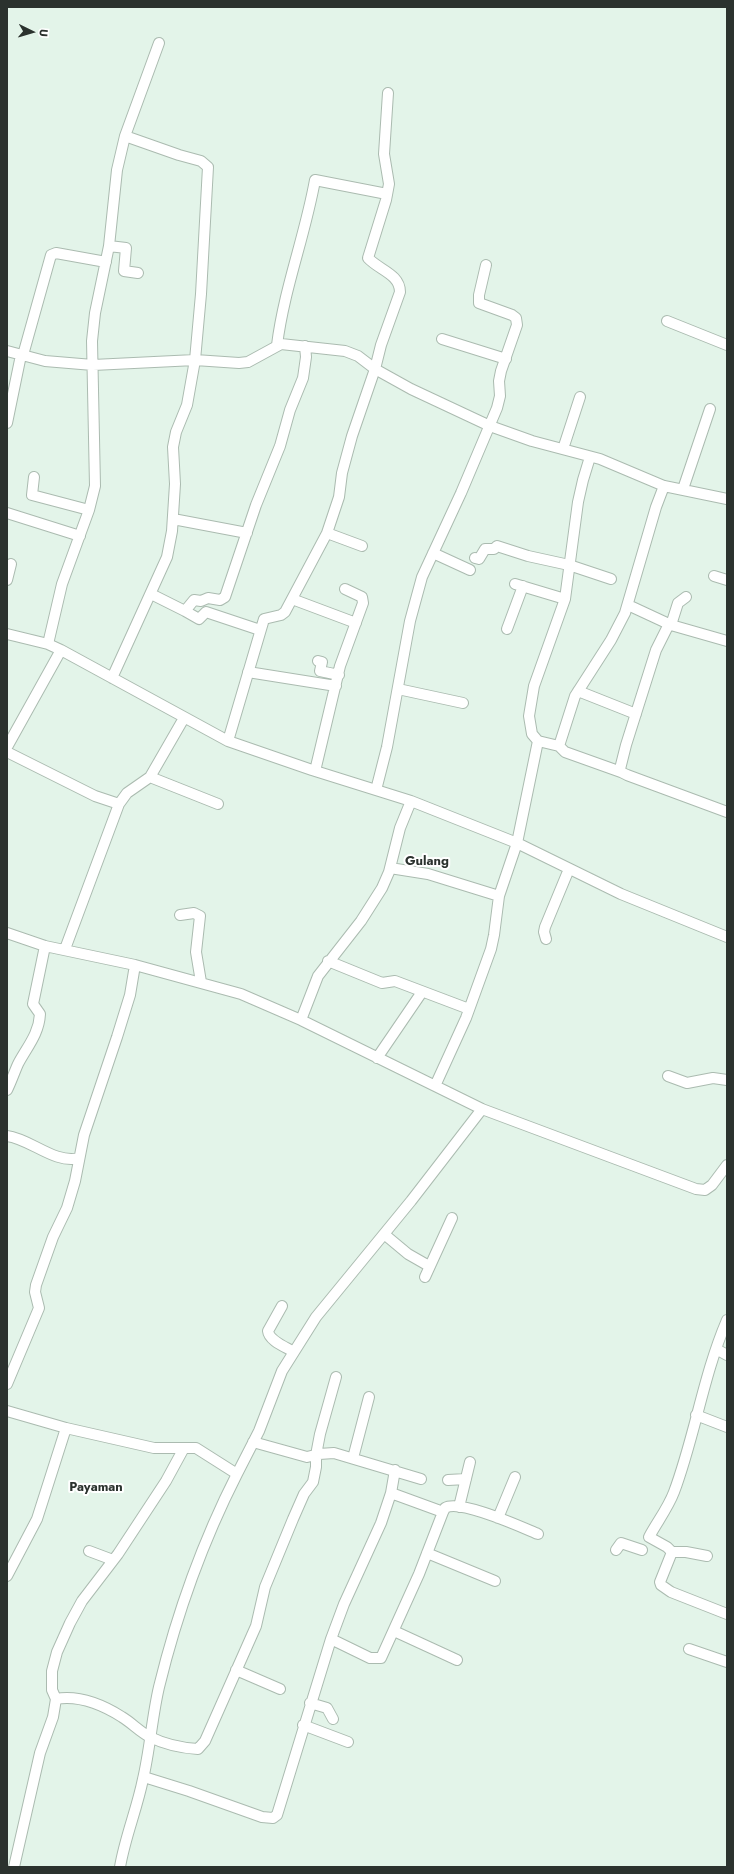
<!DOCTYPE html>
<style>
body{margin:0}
#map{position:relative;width:734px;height:1874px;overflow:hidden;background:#e3f4e9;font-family:Jost,sans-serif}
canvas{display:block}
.frame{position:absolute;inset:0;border:8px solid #2b322e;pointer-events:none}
.north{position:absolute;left:12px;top:12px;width:40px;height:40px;-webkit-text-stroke:3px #fff;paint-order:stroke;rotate:95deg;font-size:11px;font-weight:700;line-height:16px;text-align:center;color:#2b322e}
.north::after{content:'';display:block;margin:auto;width:14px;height:18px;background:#2b322e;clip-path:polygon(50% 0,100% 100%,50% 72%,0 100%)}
</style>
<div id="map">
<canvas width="734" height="1874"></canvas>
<div class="frame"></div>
<div class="north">U</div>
</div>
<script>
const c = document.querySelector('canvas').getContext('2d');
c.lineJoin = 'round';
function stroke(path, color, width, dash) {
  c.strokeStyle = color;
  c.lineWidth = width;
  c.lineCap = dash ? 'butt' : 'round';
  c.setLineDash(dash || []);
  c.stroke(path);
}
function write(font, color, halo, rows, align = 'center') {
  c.font = font + ' Jost,sans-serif';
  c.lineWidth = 4;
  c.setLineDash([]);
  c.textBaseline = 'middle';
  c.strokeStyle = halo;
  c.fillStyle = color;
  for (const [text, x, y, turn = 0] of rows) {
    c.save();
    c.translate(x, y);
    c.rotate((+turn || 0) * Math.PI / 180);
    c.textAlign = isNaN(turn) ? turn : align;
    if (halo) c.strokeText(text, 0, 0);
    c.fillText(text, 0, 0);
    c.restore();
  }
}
const minor = new Path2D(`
 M109,246l17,2 -2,23 14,2
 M667,321l60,24
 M442,339l64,20
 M277,345c7,-56 28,-109 38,-165l72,14
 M7,351l38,10 48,4 102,-5 44,3 9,-1 33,-18 64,7 13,5 17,13 36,20 79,37 42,15 68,18 64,27 63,13
 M23,355l28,-100 5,-2 50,9
 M7,423l14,-68
 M563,449l17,-52
 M34,477l-2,18 57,15
 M683,489l27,-80
 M7,513l73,23
 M173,519l74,14
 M327,533l35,13
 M433,553l37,17
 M475,558l4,1 6,-10h9l3,-3 31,10 41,9 42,14
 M714,576l13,4
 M7,580l4,-16
 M515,584l50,15
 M151,594l34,17 9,-11 7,1 7,-3 12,2 5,-3 31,-92 24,-59 10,-36 13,-32 3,-21 -1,-11
 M292,599l64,24
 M628,605l43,20 7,-22 8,-6
 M185,611l14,8 7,-7 54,18
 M507,629l16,-43
 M7,634l41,10 13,6 167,91 84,29 99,31 106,42 104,51 106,43
 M727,641l-56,-16 -3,1 -12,24 -30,95 -6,24 1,3 6,3 100,37
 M48,644l14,-60 27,-74 6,-24 -3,-145 3,-28 14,-67 8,-76 8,-34 34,-93
 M318,661l4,1 -2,9 19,4
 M248,672l88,14
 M112,678l55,-121 5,-26 3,-47 -2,-37 3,-15 11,-27 8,-45 6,-66 7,-127 -7,-6 -22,-6 -54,-19
 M398,689l65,14
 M578,691l58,23
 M228,741l36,-122 17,-4 4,-3 42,-79 12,-36 3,-24 10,-37 23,-67 6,-24 19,-53c0,-18 -21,-22 -32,-34l18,-58 3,-16 -5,-30 4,-61
 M538,741l-6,-7 -3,-18 5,-30 31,-87 13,-97 5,-22 7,-23
 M559,746l6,6 56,20
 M7,747l54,-97
 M7,752l88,44 24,8
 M315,771l25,-105 23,-63 -1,-6 -17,-8
 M150,777l68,27
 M376,790l11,-43 23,-126 12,-44 39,-84 36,-85 3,-12 -1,-15 2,-10 16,-46 -1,-7 -4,-3 -33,-12v-8l7,-30
 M390,868l38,6 71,22
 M180,915l14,-2 6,3 -4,36 5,30
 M7,933l38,13 90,19 106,29 60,26 181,89 214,80 9,1 7,-5 15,-20
 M546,939l-2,-7 1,-5 24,-58
 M65,949l54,-145 8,-11 23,-16 34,-59
 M328,961l54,22 13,-2 74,28
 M301,1020l17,-44 43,-55 21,-33 7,-16 11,-44 11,-27
 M377,1058l45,-66
 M668,1076l19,7 26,-5 14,2
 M435,1086l31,-68 25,-69 3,-14 5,-39 18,-53 21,-102 21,5 16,-50 36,-56 14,-27 31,-106 8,-21
 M7,1090c4,-8 7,-17 11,-26 9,-17 21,-30 22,-50l-7,-10 12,-58
 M7,1136c24,3 47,28 72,22
 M384,1234l24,20 21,12
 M425,1277l27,-59
 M282,1306l-14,25c1,10 18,16 26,21
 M727,1320c-24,56 -32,116 -53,172 -6,16 -17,30 -25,45l18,10 5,5 -12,30 1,3 10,7 56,22
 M716,1349l11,6
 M7,1384l32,-76 -4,-16 1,-7 17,-48 14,-29 8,-27 9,-46 33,-98 13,-42 5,-30
 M7,1411l59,17 88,20h42l41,26c-34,67 -60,139 -78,213 -7,30 -9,62 -16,92 -6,30 -18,58 -23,88
 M696,1415l31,12
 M253,1442l54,15 12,-3 15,-1 87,26
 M353,1458l16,-61
 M237,1474l22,-43 23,-60 34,-54 95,-116 71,-92
 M448,1480l18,-1
 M459,1507l11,-45
 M443,1512l2,-4c15,-9 76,19 93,26
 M498,1518l17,-41
 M616,1550l5,-7 21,7
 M89,1551l24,9
 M672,1552h14l21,4
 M427,1553l68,28
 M7,1576l30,-57 29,-91
 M394,1631l63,29
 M331,1639l39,19h11l38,-84 24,-62 -52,-19
 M689,1649l38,13
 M236,1670l44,19
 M56,1699c23,-4 47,6 66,18 10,6 18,15 28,20 14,7 32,11 48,12l7,-8 51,-115 9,-39 28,-68 11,-25 9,-12 3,-15v-12l4,-21 16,-57
 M310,1703l17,5 6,11
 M303,1725l45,17
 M144,1777l45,14 73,26 11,1 4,-3 54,-176 13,-35 37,-81 10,-30 4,-23
 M14,1867l26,-114 13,-36 3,-18 -4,-9v-19l5,-19 13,-29 12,-22 36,-47 48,-73 18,-33`);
stroke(minor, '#abbbb0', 12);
stroke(minor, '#fff', 10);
write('bold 13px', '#2b322e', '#fff', [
 ["Gulang",427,862],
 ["Payaman",96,1488]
]);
</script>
